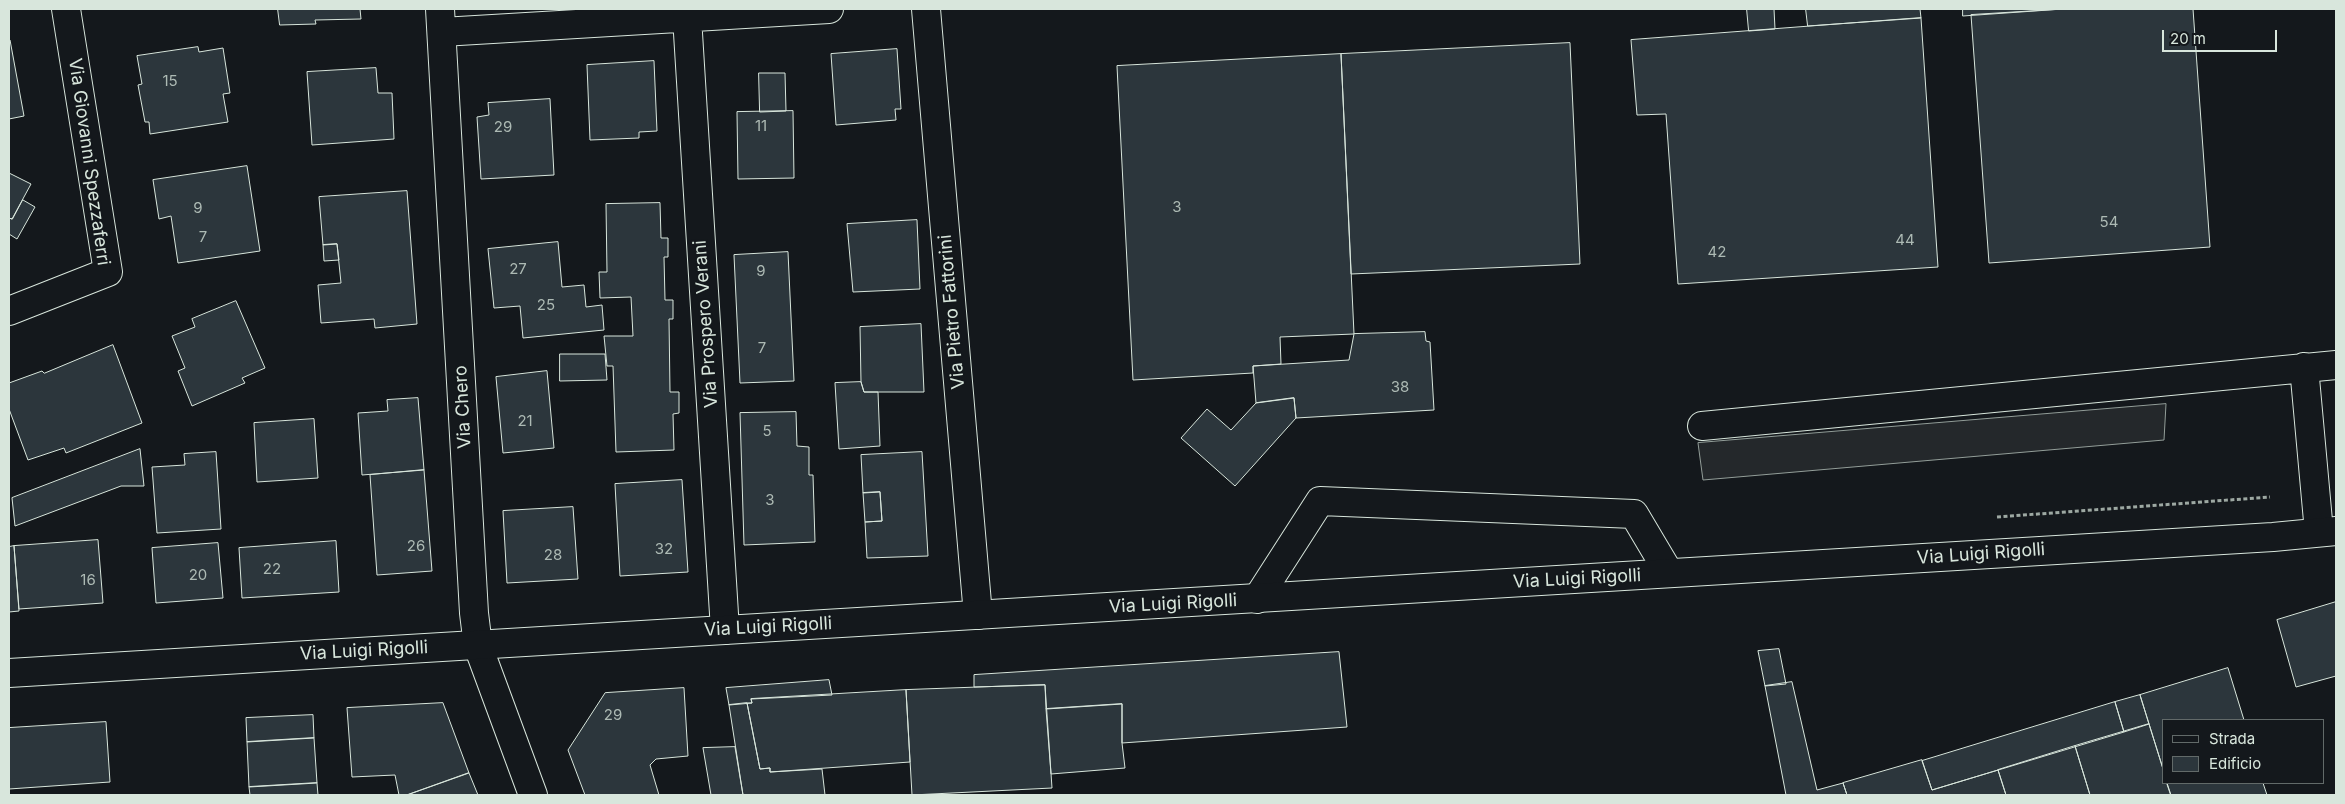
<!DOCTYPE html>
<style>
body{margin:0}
#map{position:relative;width:2345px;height:804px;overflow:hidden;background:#14181c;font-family:Inter,sans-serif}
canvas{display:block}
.frame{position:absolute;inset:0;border:10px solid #d8e6dc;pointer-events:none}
.legend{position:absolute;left:2162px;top:719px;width:162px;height:65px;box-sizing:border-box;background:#14181c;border:1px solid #626a69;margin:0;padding:6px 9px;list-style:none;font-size:15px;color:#d8e6dc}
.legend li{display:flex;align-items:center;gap:10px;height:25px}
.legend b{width:25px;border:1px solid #626a69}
.scale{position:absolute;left:2162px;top:30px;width:115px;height:22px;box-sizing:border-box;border:2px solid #d8e6dc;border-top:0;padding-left:6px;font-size:15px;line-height:18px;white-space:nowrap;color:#d8e6dc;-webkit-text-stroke:4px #14181c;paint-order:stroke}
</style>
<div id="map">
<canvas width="2345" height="804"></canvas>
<div class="frame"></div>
<ul class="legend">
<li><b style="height:6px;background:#14181c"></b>Strada</li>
<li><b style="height:14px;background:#2c363c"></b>Edificio</li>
</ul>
<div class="scale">20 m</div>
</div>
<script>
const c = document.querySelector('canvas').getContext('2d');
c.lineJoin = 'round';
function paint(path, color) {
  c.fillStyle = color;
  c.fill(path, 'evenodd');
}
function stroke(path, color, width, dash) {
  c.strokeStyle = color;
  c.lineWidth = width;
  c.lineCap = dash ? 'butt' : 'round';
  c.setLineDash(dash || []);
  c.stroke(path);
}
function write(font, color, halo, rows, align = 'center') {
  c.font = font + ' Inter,sans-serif';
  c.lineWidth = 4;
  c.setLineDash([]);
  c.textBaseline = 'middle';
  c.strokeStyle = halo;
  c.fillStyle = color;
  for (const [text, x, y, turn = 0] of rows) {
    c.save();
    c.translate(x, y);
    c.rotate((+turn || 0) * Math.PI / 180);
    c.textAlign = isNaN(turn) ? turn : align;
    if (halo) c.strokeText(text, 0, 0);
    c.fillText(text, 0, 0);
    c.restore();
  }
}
const parking = new Path2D(`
 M2166,404l-2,36 -461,40 -5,-37z`);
paint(parking, '#24282b');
stroke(parking, '#939e99', 1);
const building = new Path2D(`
 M278,9h82l1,10 -46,1 1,4 -36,1z
 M1747,9h27l1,20 -26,2z
 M1806,9h114l1,9 -113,8z
 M1963,9h100l-100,7z
 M2063,9h130l17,238 -221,16 -18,-248z
 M1921,18l17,249 -260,17 -12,-170 -29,1 -6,-75z
 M9,40h1l14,76 -15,3z
 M1570,43l10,221 -229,10 -10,-220z
 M198,47l1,5 24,-4 7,45 -7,1 5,28 -78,12 -1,-12h-4l-7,-37 4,-1 -5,-28z
 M897,49l4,60h-6l1,11 -60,5 -5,-71z
 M1341,54l13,280 -74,3 1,27 -28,2v7l-120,7 -16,-314z
 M654,61l3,70 -18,1v6l-49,2 -3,-75z
 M376,68l2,25h14l2,46 -82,6 -5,-73z
 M759,73h26l1,38 -26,1z
 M550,99l4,76 -73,4 -4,-62 12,-2 -1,-12z
 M793,111l1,67 -56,1 -1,-67z
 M247,166l13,85 -82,12 -7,-47 -12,3 -6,-39z
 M9,173l22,11 -19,35 -3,-1z
 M407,191l10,133 -42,4 -1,-9 -53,4 -3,-38 23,-2 -4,-39 -14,1 -4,-48z
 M23,200l12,7 -18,32 -8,-5v-16l3,1z
 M660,203l1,35h7v19h-4l1,43h8v19h-4l1,73h9v21l-6,1 1,36 -58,2 -3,-86h-6l-3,-30h29l-2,-39 -31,1 -1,-26h8l-1,-68z
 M917,220l3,69 -67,3 -6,-68z
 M558,242l4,45 22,-2 2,22 16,-2 2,25 -81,8 -3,-32 -26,2 -6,-59z
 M337,244l2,16 -15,1 -1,-16z
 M788,252l6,129 -54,2 -6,-128z
 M236,301l29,67 -23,10 3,5 -53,23 -14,-35 7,-3 -13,-32 23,-9 -3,-8z
 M921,324l3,68h-60l-3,-10 -1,-55z
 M1425,332l1,9 4,1 4,68 -138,8 -2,-20 -38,5 -3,-37 96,-6 5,-26z
 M113,345l29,78 -76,30 -2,-5 -36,12 -19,-51v-26l33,-12 2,2z
 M560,354h45l2,26 -47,1z
 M547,371l7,77 -51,5 -7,-76z
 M861,382l3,10h14l2,54 -41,3 -4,-66z
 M418,398l6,72 -62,5 -4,-62 30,-2 -1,-11z
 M1294,398l2,20 -61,68 -54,-48 26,-29 24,21 25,-27z
 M796,412l1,34 12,1v28h4l2,67 -71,3 -4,-132z
 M314,419l4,59 -61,4 -3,-59z
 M140,449l4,37h-23l-106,40 -3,-28z
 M216,452l5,77 -64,4 -5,-66 33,-2 -1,-11z
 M922,452l6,104 -61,2 -2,-36 17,-1 -2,-29 -17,1 -2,-38z
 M424,470l8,101 -55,4 -7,-100z
 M682,480l6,92 -68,4 -5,-92z
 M880,492l2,29 -17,1 -2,-29z
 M573,507l5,72 -71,4 -4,-72z
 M98,540l5,63 -84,6 -5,-63z
 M336,541l3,51 -97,6 -3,-50z
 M218,543l5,55 -67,5 -4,-55z
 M14,546l5,65 -10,1v-65z
 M2336,602v74l-40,11 -19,-67z
 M1779,649l7,35 -21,2 -7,-35z
 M1339,652l8,75 -225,16v-39l-76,5 -1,-24 -71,2v-12z
 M2228,668l16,52h-80v52l-24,-77z
 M829,680l3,15 -81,4 1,4 -23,2 -3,-17z
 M1792,682l25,108 26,-7 4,12h-61l-21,-109z
 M1045,685l7,103 -140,7 -6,-105z
 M684,688l4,68 -32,3 -6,6 9,30h-74l-17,-45 37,-57z
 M906,690l4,72 -140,10v-4l-10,1 -13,-66h5l-1,-4z
 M2140,695l9,29 -25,8 -9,-30z
 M2115,702l9,30 -192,58 -10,-29z
 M443,703l26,70 -62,22h-8l-4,-20 -43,2 -5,-69z
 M747,703l13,66 10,-1v4l52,-3 3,26h-82l-14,-90z
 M1122,704v39l3,25 -74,6 -5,-65z
 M313,715l1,23 -67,4 -1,-24z
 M106,722l4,60 -101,7v-61z
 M2149,724l15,48v11h3l4,12h-81l-15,-49z
 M314,738l3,45 -68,4 -2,-45z
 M2075,746l15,49h-84l-8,-25z
 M735,747l8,48h-32l-8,-47z
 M1922,760l10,30 66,-20 8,25h-159l-4,-12z
 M469,773l9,22h-71z
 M317,783l1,12h-68l-1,-8z
 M2167,783h96l4,12h-96z`);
paint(building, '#2c363c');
stroke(building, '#d8e6dc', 1);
const minor = new Path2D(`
 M440,9l34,604 4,33 55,149
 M926,9l52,606
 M687,17l38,613
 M442,32l387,-23
 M9,311l99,-39 -42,-263
 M2304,367l15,165
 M1702,426l634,-61
 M1257,599l63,-98 314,13 35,59`);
const major = new Path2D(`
 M9,673l2264,-136 63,-6`);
stroke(minor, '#d8e6dc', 30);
stroke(major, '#d8e6dc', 30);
stroke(new Path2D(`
 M1997,517l273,-20`), '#9da8a2', 3, [4, 2.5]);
stroke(minor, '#14181c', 28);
stroke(major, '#14181c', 28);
write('15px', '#adbab4', null, [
 ["15",170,81],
 ["11",761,126],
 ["29",503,127],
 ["3",1177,207],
 ["9",198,208],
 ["54",2109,222],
 ["7",203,237],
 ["44",1905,240],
 ["42",1717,252],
 ["27",518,269],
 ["9",761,271],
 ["25",546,305],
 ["7",762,348],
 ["38",1400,387],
 ["21",525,421],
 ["5",767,431],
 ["3",770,500],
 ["26",416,546],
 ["32",664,549],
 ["28",553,555],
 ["22",272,569],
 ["20",198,575],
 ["16",88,580],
 ["29",613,715]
]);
write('18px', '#d8e6dc', '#14181c', [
 ["Via Giovanni Spezzaferri",89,162,82],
 ["Via Pietro Fattorini",952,312,-95],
 ["Via Prospero Verani",706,324,-94],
 ["Via Chero",463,407,-93],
 ["Via Luigi Rigolli",1981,554,-4],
 ["Via Luigi Rigolli",1577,579,-3],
 ["Via Luigi Rigolli",1173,604,-3],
 ["Via Luigi Rigolli",768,627,-3],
 ["Via Luigi Rigolli",364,651,-3]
]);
</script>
